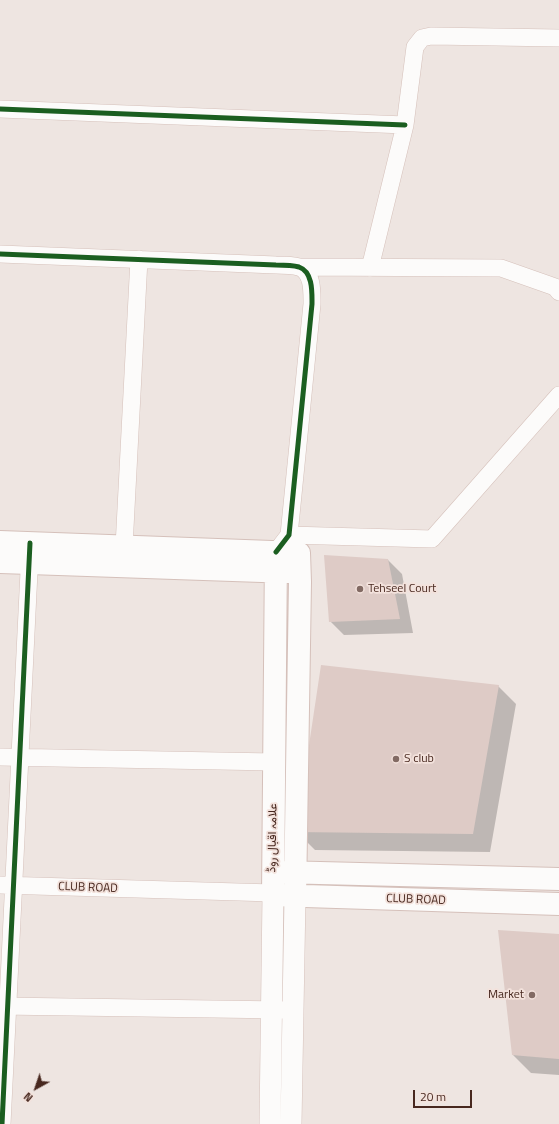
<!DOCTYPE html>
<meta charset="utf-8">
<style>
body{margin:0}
#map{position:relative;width:559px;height:1124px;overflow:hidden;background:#eee5e1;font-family:"Titillium Web",sans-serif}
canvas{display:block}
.north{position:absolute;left:16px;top:1068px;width:40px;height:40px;-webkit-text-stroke:3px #f3e2dc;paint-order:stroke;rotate:220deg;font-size:11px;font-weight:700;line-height:16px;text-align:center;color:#48281f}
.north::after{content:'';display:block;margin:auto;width:14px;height:18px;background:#48281f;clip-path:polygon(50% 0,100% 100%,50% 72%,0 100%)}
.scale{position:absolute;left:413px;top:1090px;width:59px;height:18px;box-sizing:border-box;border:2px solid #48281f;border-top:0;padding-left:5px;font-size:12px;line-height:14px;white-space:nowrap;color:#48281f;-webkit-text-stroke:3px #f3e2dc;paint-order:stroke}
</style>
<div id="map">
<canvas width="559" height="1124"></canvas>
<div class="north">N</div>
<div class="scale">20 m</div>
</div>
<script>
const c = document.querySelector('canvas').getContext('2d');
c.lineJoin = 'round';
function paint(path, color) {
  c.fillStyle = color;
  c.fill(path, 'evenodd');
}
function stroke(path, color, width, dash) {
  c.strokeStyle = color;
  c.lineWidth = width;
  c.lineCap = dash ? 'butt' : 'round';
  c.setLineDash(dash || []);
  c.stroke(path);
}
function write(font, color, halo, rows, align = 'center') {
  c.font = font + ' "Titillium Web",Vazirmatn,sans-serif';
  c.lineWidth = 3.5;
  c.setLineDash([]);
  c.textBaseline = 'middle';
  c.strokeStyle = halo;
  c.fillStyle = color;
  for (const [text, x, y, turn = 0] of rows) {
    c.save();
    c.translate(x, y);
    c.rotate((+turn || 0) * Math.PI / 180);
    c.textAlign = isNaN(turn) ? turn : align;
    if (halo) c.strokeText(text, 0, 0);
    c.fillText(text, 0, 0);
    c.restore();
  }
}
paint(new Path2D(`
 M388,560l14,14 11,59 -69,2 -14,-14z
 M498,686l18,18 -26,148 -175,-2 -18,-18z
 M559,935v140l-28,-2 -18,-18z`), '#0003');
paint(new Path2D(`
 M324,555l64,4 12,60 -71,3z
 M321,665l178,20 -26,149 -177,-2z
 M498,930l61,4v125l-47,-4z`), '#decbc6');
const minor = new Path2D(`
 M0,109l405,16
 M0,254l276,11c7,0 16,0 23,2 14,5 13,25 13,37l-23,231 -13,17
 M299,267l202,1 54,19 4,5
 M370,268l35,-143 10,-78 7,-9 9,-2 128,2
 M289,535l143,4 127,-144
 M124,547l15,-288
 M0,757l274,5
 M0,885l273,8
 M0,1006l284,4
 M2,1124l28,-573`);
const tertiary = new Path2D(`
 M270,1124l3,-229
 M291,1124l4,-227`);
const secondary = new Path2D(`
 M0,542l299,11 1,29 -5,315
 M276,552l-3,343 286,9
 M0,562l291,10
 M280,872l279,7`);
stroke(minor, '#d5c0ba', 18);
stroke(tertiary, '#d5c0ba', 22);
stroke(secondary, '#d5c0ba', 24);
stroke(minor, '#fcfbfa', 17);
stroke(tertiary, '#fcfbfa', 21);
stroke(secondary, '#fcfbfa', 22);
stroke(new Path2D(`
 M0,109l405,16
 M0,254l276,11c7,0 16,0 23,2 14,5 13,25 13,37l-23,231 -13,17
 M2,1124l28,-581`), '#1b5e20', 5);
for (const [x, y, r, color] of [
 [360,589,4,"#826a63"],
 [396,759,4,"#826a63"],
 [532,995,4,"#826a63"]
]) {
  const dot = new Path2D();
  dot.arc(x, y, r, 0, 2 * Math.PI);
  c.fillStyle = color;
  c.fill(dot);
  stroke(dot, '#f3e2dc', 1.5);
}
write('12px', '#48281f', '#f3e2dc', [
 ["Tehseel Court",368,589],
 ["S club",404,759],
 ["Market",524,995,"right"]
], 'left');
write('12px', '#48281f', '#f3e2dc', [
 ["علامہ اقبال روڈ",273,838,-89],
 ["CLUB ROAD",88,888,2],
 ["CLUB ROAD",416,900,2]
]);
</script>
